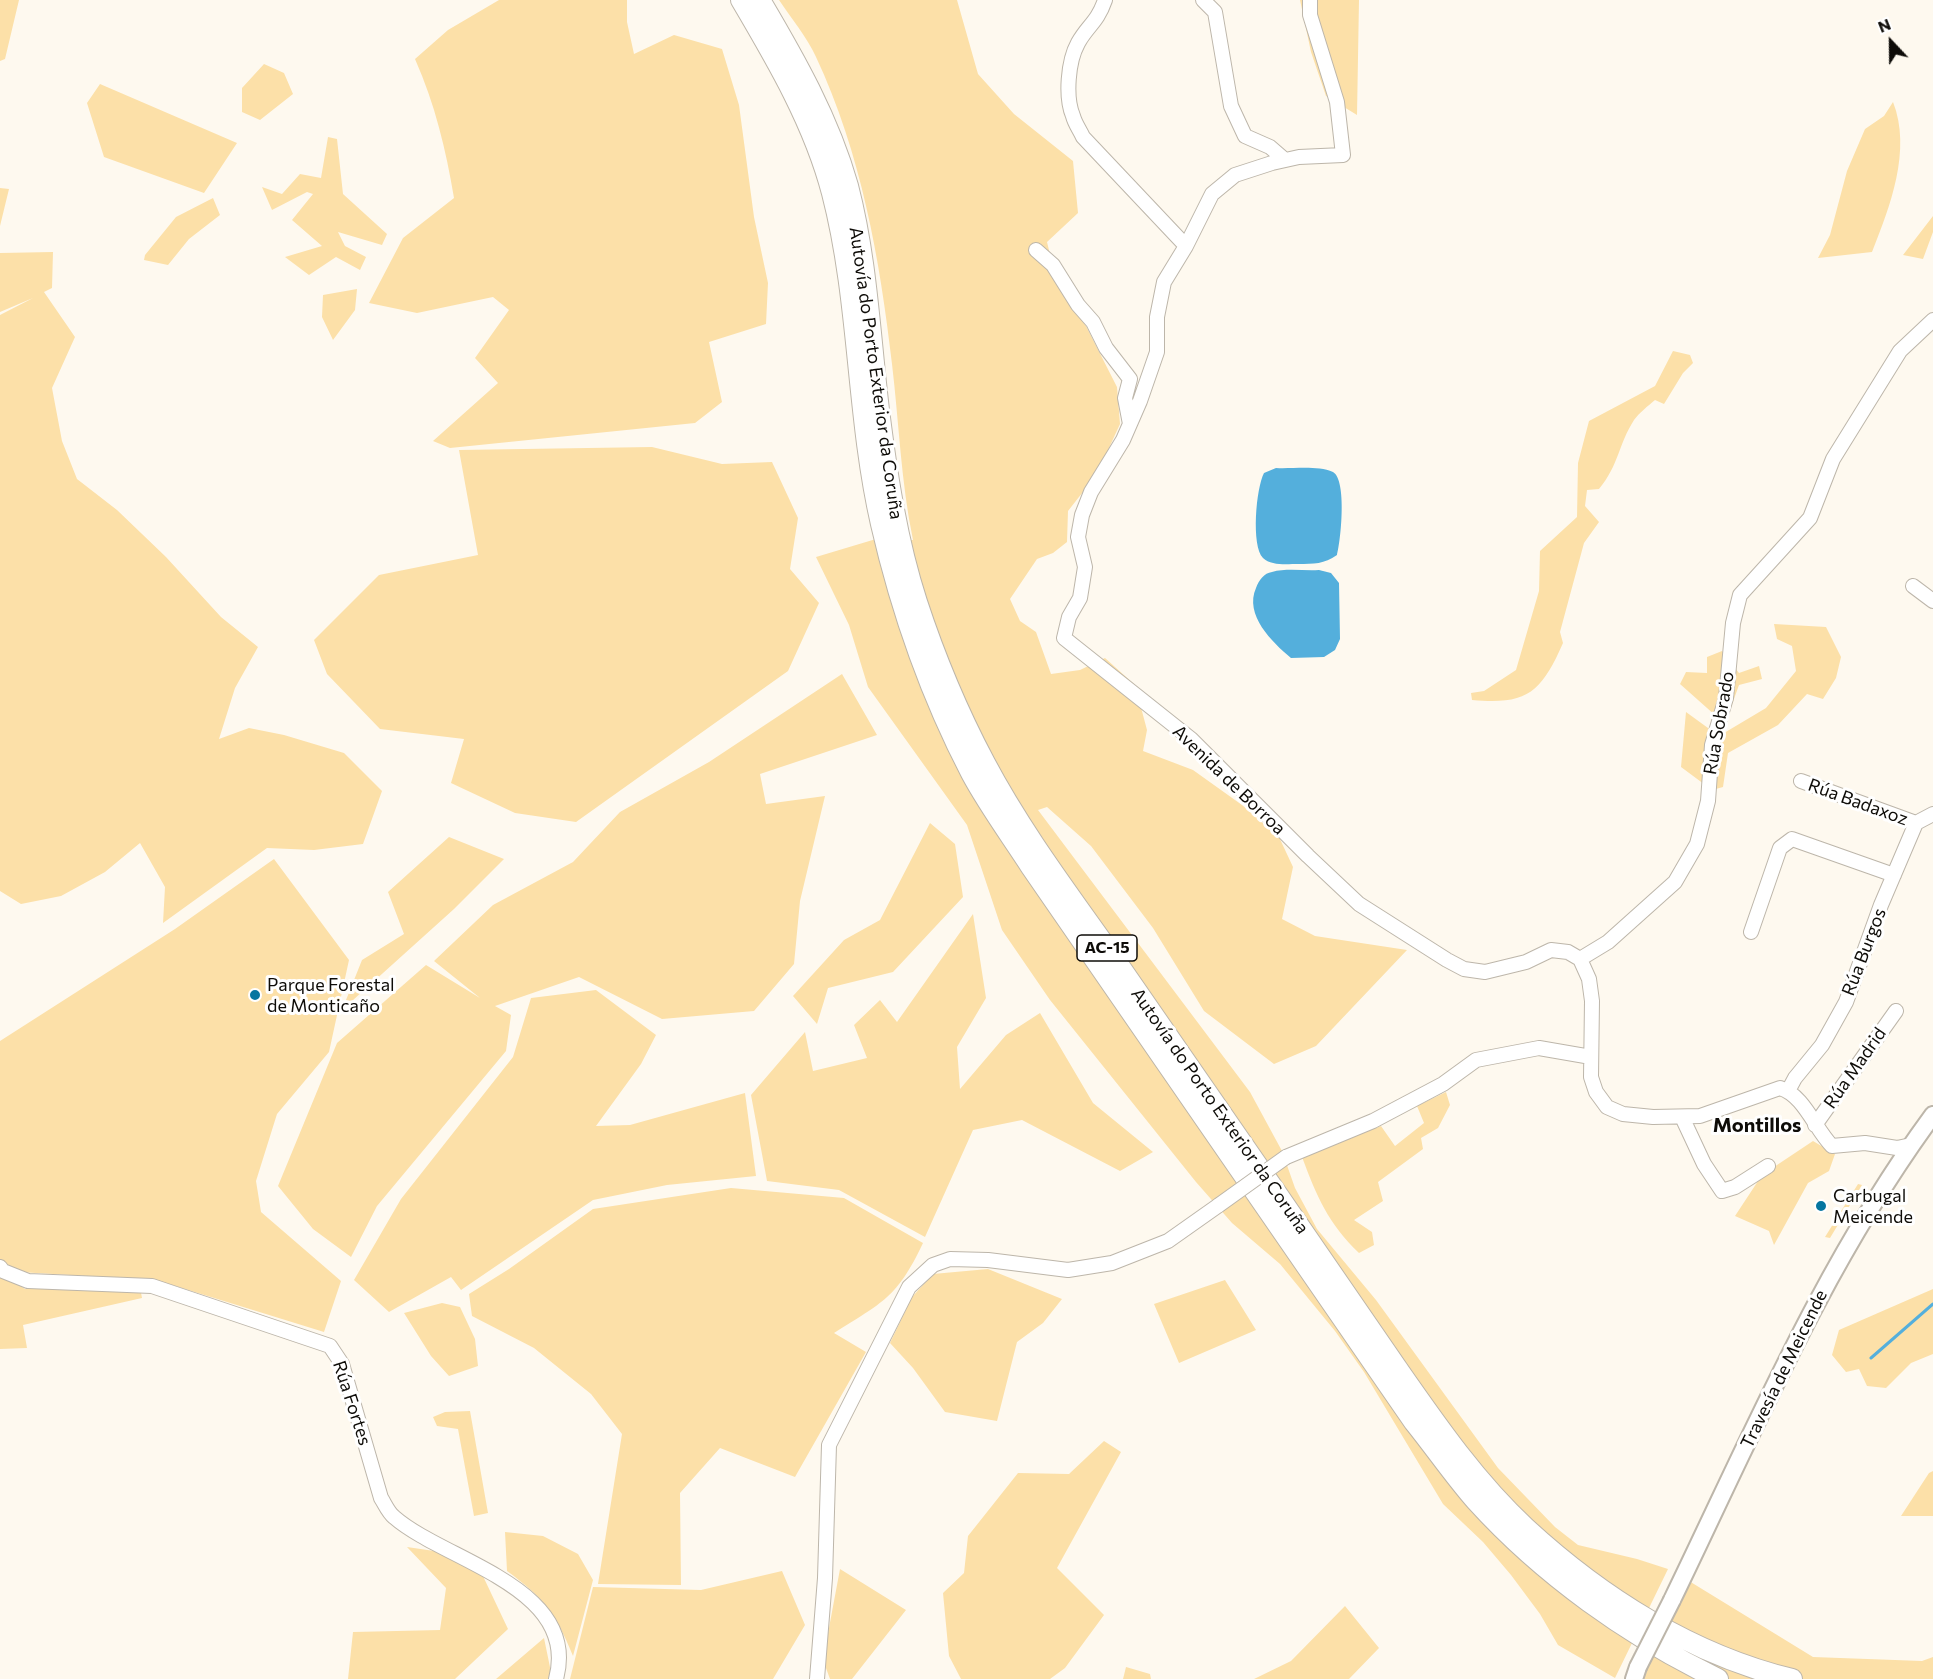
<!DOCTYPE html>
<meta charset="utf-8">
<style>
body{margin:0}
#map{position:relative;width:1933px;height:1679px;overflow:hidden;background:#fef9ef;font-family:Commissioner,sans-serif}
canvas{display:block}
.north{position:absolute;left:1861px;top:12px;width:60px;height:60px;-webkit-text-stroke:4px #fff;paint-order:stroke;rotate:338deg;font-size:16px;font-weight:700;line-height:24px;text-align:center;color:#0e0c08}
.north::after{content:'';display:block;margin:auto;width:21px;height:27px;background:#0e0c08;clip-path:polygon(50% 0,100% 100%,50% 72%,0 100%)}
</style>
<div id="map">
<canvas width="1933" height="1679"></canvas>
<div class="north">N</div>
</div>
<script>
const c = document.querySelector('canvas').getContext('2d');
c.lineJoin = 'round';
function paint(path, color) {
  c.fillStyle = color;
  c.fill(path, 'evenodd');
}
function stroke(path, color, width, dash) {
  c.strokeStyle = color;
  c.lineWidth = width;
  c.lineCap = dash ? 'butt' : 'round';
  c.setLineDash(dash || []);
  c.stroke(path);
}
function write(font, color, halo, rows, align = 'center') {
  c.font = font + ' Commissioner,sans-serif';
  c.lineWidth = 6;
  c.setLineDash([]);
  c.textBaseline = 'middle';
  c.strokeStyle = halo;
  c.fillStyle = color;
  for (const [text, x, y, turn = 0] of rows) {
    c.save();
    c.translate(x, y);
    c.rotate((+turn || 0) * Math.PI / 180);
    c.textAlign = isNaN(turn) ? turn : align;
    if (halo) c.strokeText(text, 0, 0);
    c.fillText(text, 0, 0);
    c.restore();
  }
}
paint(new Path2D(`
 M0,0h19l-14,59 -5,2z
 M499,0h128v22l7,32 40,-19 48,14 17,56 15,112 14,66 -2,41 -57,18 13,60 -27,21 -245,25 -17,-7 65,-58 -23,-25 34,-48 -16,-13 -76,16 -48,-10 34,-65 51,-40c-8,-48 -19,-94 -39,-139l33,-29z
 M779,0h178l21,74 36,40 59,47 5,52 -31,29 11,45 28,39 31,61 3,37 -23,50 -29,37 -1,31 -14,11 -16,6 -27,40 10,22 16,11 15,42 29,-4 25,-12 30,27 12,45 -4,21 50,19 49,35 37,32 14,30 -11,52 33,17 92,14 -91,96 -42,18 -70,-53 -51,-83 -62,-82 -44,-39 -9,3 212,282 32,59 13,37 22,41 59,71 122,168 57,59 23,18 59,14 31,10 -53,109 -57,-33 -18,-31 -29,-39 -28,-33 -40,-38 -79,-132 -29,-41 -55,-67 -48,-41 -36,-41 -146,-182 -48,-70 -35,-105 -99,-138 -19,-62 -33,-68 60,-18 37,1c-12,-58 -14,-117 -21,-176 -12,-105 -31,-211 -76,-307 -9,-20 -25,-39 -37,-57z
 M1300,0h59l-2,115 -31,-19 -15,-44z
 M264,64l20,9 9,21 -33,26 -18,-8v-24z
 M100,84l137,59 -33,50 -100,-36 -17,-54z
 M1893,102c19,48 -3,105 -21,150l-54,6 12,-23 17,-64 18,-42 19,-13z
 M328,137l9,2 6,55 44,40 -5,11 -44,-13 7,14 21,11 -6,13 -24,-13 -27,18 -24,-18 37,-11 -30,-26 21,-26 -6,-2 -35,18 -10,-23 20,7 18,-20 21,4z
 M0,188l9,1 -9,37z
 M213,198l7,17 -31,24 -21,26 -24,-5 1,-5 31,-38z
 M1933,216v16l-10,27 -20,-4z
 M53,252l-1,36 -8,4 31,45 -23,51 10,53 15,38 40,31 49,47 55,60 37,30 -23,41 -16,51 30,-11 35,7 60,18 38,38 -19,53 -49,6 -47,-2 -104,75 2,-36 -25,-44 -35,29 -44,24 -40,8 -21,-13v-576l33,-17 -33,14v-59z
 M357,289l-2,21 -22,30 -11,-23 1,-22z
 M1673,351l17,4 3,8 -10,10 -19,31 -9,-4c-7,6 -16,13 -21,20 -16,25 -15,45 -35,69l-12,1 -2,16 14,16 -15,21 -24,89 3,11c-22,50 -36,62 -91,57l-1,-7 13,-2 32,-21 23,-79 1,-40 37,-34 1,-54 11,-42 66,-35z
 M652,447l70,17 50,-2 26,56 -8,51 29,34 -31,68 -212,151 -61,-9 -64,-30 13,-44 -84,-10 -53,-55 -13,-34 65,-65 99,-20 -19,-105z
 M1774,624l52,3 15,30 -5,21 -13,21 -16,-5 -29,31 -50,28 -5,34 -11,3 -31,-23 5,-55 33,24 47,-28 30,-37 -4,-25 -15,-7z
 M1722,651l17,22 20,-7 3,13 -23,6 -14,39 -45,-40 6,-12 21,1v-16z
 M842,674l35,61 -117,39 6,30 59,-8 -25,105 -6,63 -40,47 -92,8 -83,-42 -84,29 16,9 -5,36 -129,155 -26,51 -38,-28 -35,-43 59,-143 89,-78 54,33 -46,-37 59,-56 80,-43 47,-50 89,-50z
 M930,823l25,21 8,53 -70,75 -65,16 -11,36 -24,-28 51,-56 36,-20z
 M449,837l55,22 -50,50 -112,101 20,-50 42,-26 -16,-42z
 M274,859l75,101 -20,92 -52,62 -21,67 5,31 80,69 -17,51 -168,-52 -137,-8 -19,-5v-226l175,-112z
 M973,914l13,84 -29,49 3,42 46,-54 34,-22 53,90 60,49 -33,19 -98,-51 -49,10 -48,107 -86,-47 -72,-9 -16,-86 54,-63 8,39 54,-13 -13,-33 26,-25 17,22z
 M596,990l60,45 -15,29 -45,62 34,-1 115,-32 11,83 -89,9 -74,15 -132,90 -10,-13 -62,35 -35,-32 47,-81 112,-142 18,-59z
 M1446,1092l4,13 -12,23 -17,10 2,11 -45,33 5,19 -29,19 18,12 2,13 -15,8c-31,-30 -42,-56 -57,-96l79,-31 14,20 29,-23 -7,-17z
 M1813,1141l22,13 -6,17 -21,12 -34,62 -5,-14 -34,-15 27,-41z
 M1858,1184l4,1 -32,53 -5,-1z
 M731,1188l113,10 79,45c-26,55 -40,59 -89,90l32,19 -71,125 -75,-29 -40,45 1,92 -83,-1 24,-150 -31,-40 -57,-46 -62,-32 -3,-22 40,-25 84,-60z
 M988,1269l74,30 -19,24 -26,19 -20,79 -52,-9 -32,-44 -23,-25 22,-46 21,-23z
 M0,1272l25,17 115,-2 2,11 -119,27 4,23 -27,1z
 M1225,1280l31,50 -77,33 -25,-59z
 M1933,1289v65l-22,9 -25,25 -19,-2 -8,-17 -13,3 -14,-17 7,-25z
 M442,1303l18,4 15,32 3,27 -29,10 -18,-20 -27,-43z
 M470,1411l18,102 -14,3 -16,-87 -21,-3 -4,-9 12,-5z
 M1104,1441l17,11 -64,116 47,47 -39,53 -15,11h-89l-12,-23 -6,-63 21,-20 4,-37 50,-63 51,1z
 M1933,1471v45h-32l28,-43z
 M505,1532l38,4 35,18 15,26 -20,76c-18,-44 -28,-57 -66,-85z
 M407,1547l34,5 41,22 26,55 -53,50h-107l5,-47 87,-2 6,-42z
 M840,1569l66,41 -54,69h-22l-7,-19z
 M782,1571l23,54 -32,54h-203l23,-92 108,3z
 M1689,1581l124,76 109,4 11,-4v22h-291z
 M1345,1606l34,42 -30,31h-95l37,-18z
 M544,1638l7,34 -3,7h-52z
 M1126,1667l24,7 1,5h-28z`), '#fce0a8');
paint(new Path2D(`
 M1276,468c17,1 41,-3 57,4 14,8 8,68 4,83 -13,9 -23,9 -39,9 -11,0 -27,2 -35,-6 -12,-12 -7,-70 1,-85z
 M1319,570l12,3 8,10 1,56 -5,11 -11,7 -33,1c-19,-16 -47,-43 -35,-70 3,-8 8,-15 16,-16 14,-4 32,-1 47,-2z`), '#54afdc');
stroke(new Path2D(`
 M1871,1358l62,-54`), '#54afdc', 3);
const minor = new Path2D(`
 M1105,0c-8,23 -17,25 -27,43 -10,18 -13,54 -5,73 2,8 7,14 10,21l103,109
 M1203,0l12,12 16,94 14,30 25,11 15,13
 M1310,0v15l27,87 6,53 -44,2 -27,6 -37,12 -23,19 -26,52 -22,36 -7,35v35l-17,49 -17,39 -32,52 -9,23 -4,22 7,30 -5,31 -11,19 -5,21 127,101 117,117 51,48 88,56 17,9 21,3 41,-10 25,-12 17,2 12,7 9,20 3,22 -1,76 5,15 11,15 16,7 30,3 47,-1 80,-28c24,7 35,41 52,58l33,-3 32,5 14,-3
 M1036,250l17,15 25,40 15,17 13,26 24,31 -5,19 5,26
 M1913,586l20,15
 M1801,781l115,42
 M1751,932l29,-84 12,-9 102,36
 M1580,959l28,-17 67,-60 22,-38 11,-43 4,-56 14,-47 7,-75 7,-28 70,-77 23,-59 67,-108 33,-31
 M1788,1091l7,-13 27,-33 24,-43 35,-97 35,-82 17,-9
 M1682,1117l22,47 18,27 13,-4 33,-21
 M1815,1125l81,-114
 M1286,1157l87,-36 70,-37 33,-24 63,-12 52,9
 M0,1267l3,4 25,10 124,5 178,60 12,18 39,134c4,6 7,14 13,19 50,44 187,70 162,162
 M817,1679l8,-101 4,-133 80,-158 24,-22 17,-6 38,1 80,10 44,-7 56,-22 51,-36`);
const major = new Path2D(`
 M1672,1600c80,-165 152,-337 261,-485
 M1634,1679l4,-12`);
const highway = new Path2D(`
 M741,0c36,61 73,124 91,193 28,108 24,222 49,331 20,87 49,170 90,249 17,32 40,63 60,94l383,555c21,26 40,54 62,79 67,74 153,135 242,178
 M760,0c35,59 69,119 88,186 19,73 22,149 31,224 8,64 18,131 38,192 18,55 41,110 68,161 37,70 86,134 131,198 54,79 109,158 164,237 39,57 78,113 117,170 39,56 79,114 129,160 75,69 166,127 266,151`);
stroke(minor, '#bdb6aa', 16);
stroke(major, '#bdb6aa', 20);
stroke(highway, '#bdb6aa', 22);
stroke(minor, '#fff', 14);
stroke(major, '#fff', 16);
stroke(highway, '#fff', 20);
const minorBridge = new Path2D(`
 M1219,1205l67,-48`);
const majorBridge = new Path2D(`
 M1638,1667l34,-67`);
stroke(minorBridge, '#bdb6aa', 16, []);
stroke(majorBridge, '#bdb6aa', 20, []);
stroke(minorBridge, '#fff', 14);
stroke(majorBridge, '#fff', 16);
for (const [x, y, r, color] of [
 [255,995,6,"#0676a0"],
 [1821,1206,6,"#0676a0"]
]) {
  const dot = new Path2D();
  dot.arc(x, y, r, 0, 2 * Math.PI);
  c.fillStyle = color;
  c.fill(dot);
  stroke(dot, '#fff', 2);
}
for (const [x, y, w] of [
 [1107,948,60]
]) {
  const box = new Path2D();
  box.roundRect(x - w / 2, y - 13, w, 26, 4.5);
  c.fillStyle = '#fff';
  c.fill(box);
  stroke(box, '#0e0c08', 1.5);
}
write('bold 16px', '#0e0c08', null, [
 ["AC-15",1107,948]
]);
write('18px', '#0e0c08', '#fff', [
 ["Autovía do Porto Exterior da Coruña",876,373,82],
 ["Rúa Sobrado",1719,723,-80],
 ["Avenida de Borroa",1229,780,44],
 ["Rúa Badaxoz",1858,802,20],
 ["Rúa Burgos",1864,952,-69],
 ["Rúa Madrid",1855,1068,-55],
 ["Autovía do Porto Exterior da Coruña",1220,1111,55],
 ["Travesía de Meicende",1784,1369,-64],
 ["Rúa Fortes",352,1403,72]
]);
write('18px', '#0e0c08', '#fff', [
 ["Parque Forestal",267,985],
 ["de Monticaño",267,1006],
 ["Carbugal",1833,1196],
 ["Meicende",1833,1217]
], 'left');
write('bold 20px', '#0e0c08', '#fff', [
 ["Montillos",1757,1125]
]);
</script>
